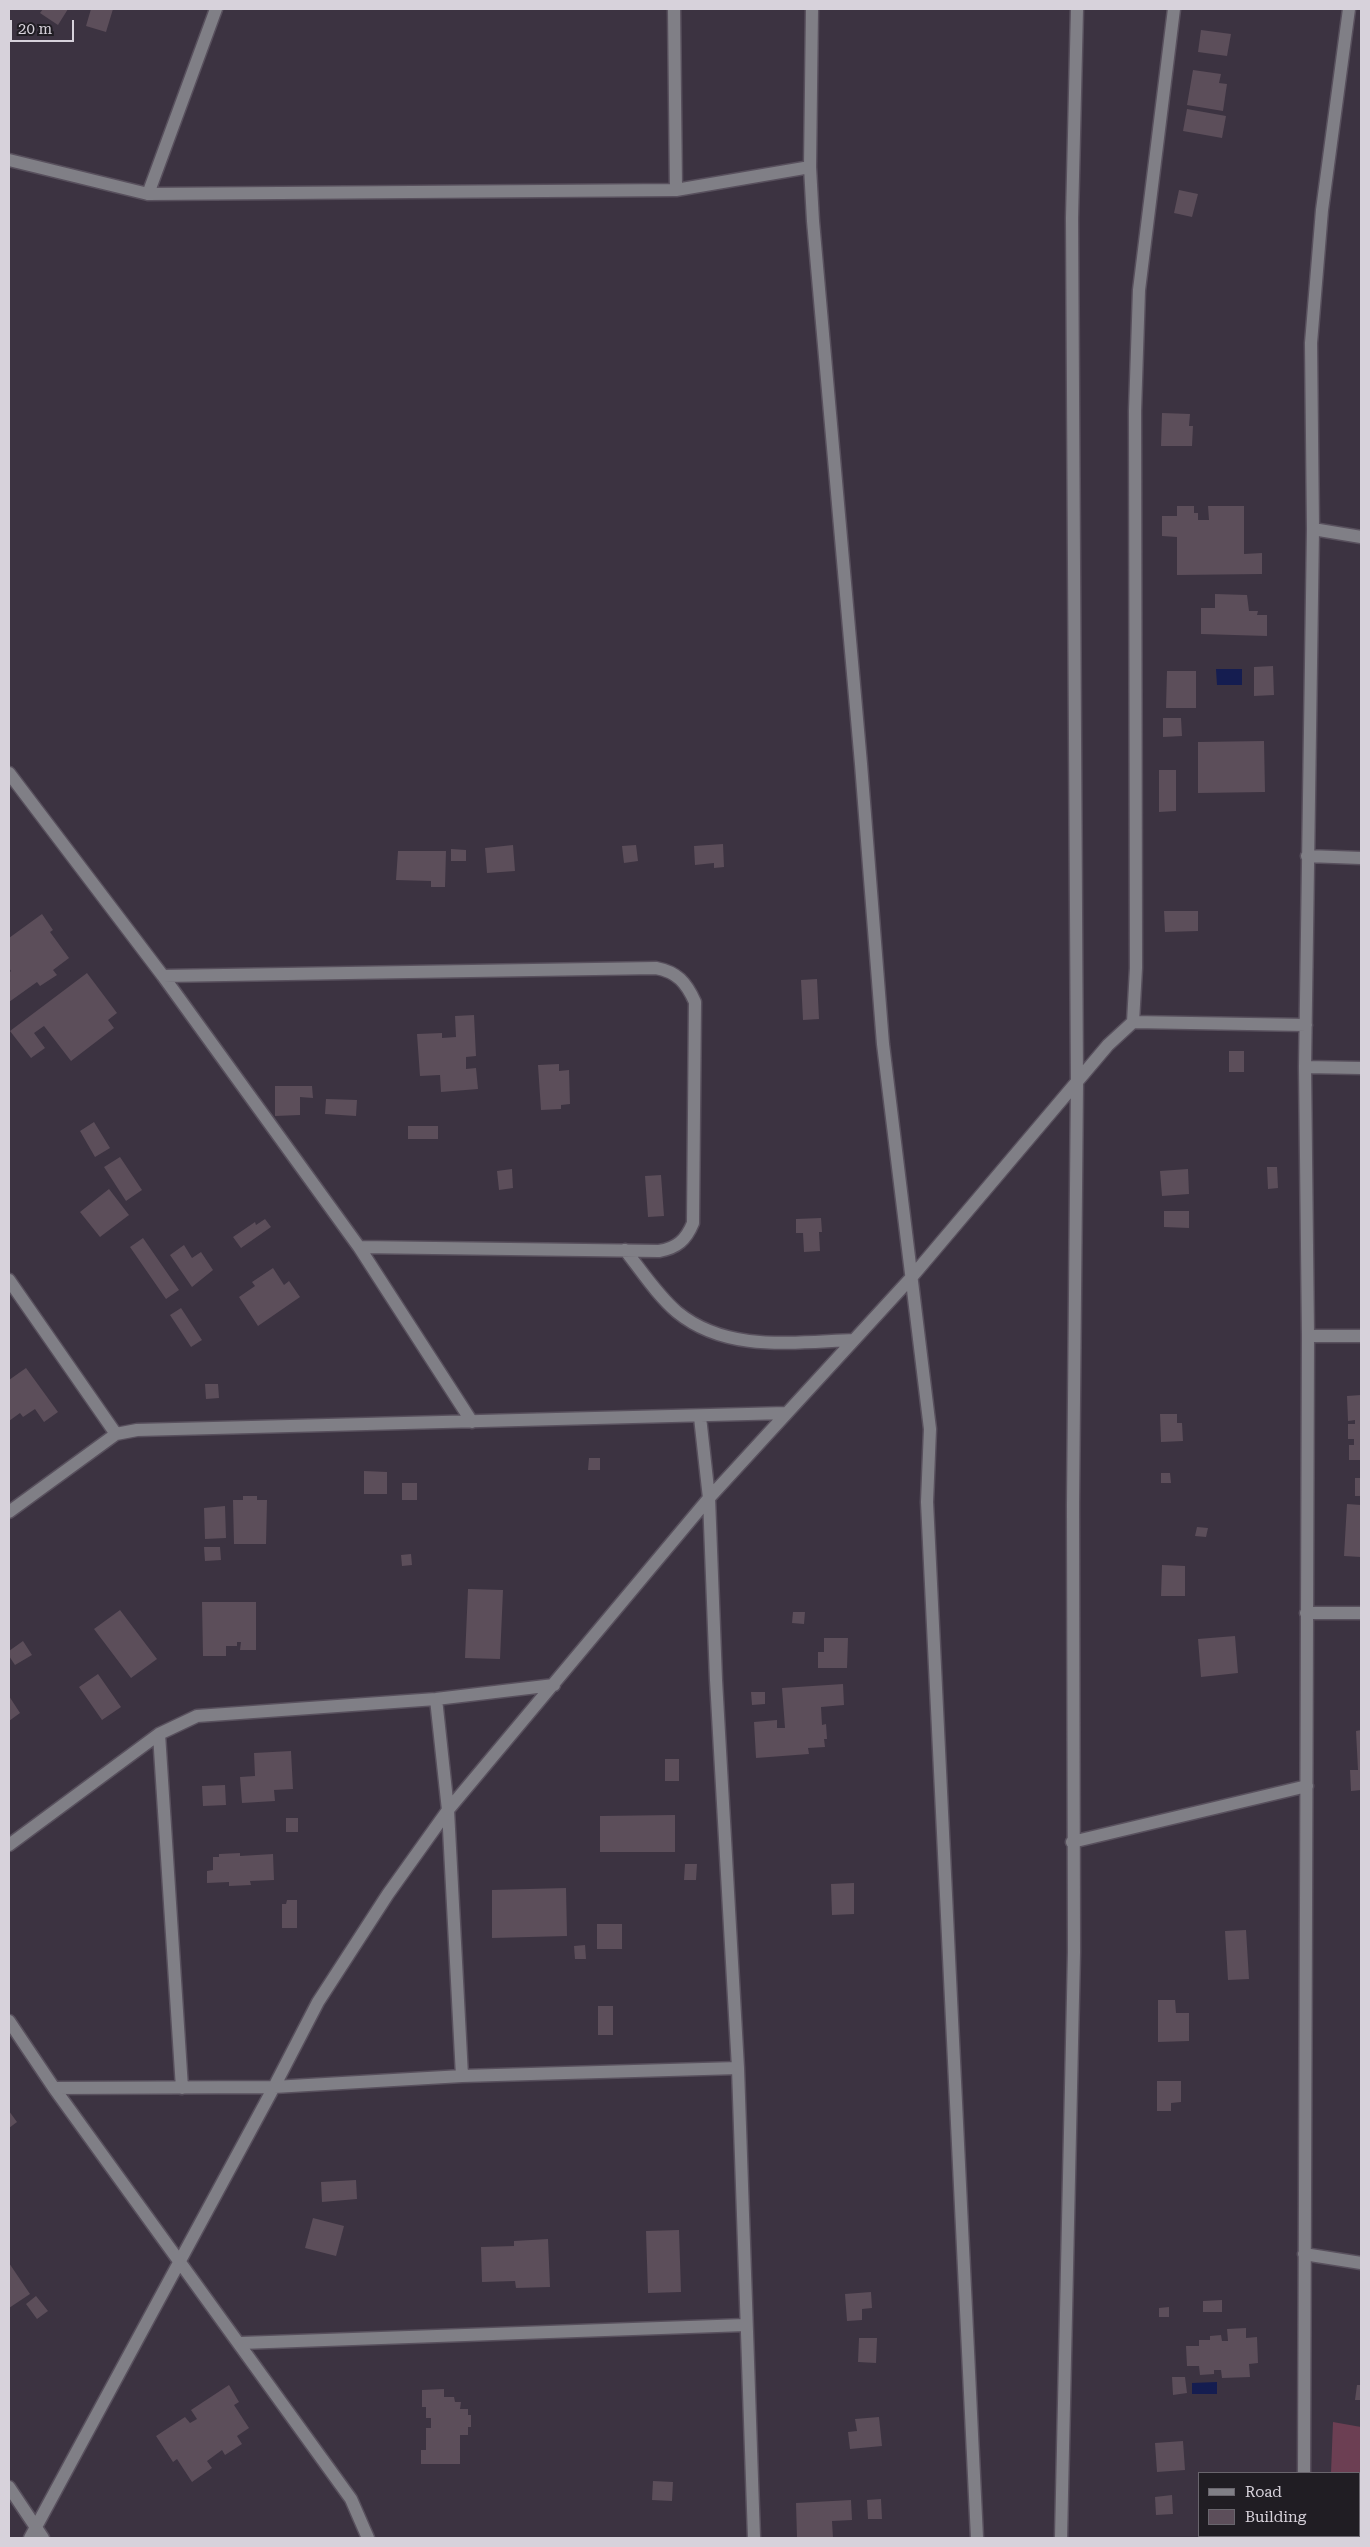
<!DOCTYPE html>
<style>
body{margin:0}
#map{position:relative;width:1370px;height:2547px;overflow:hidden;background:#3c3341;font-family:"Roboto Serif",serif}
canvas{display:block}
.frame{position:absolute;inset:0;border:10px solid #d7d2db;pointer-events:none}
.legend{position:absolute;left:1198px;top:2472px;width:162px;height:65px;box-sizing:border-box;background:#201d23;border:1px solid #69656d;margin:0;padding:6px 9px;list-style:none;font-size:15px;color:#d7d2db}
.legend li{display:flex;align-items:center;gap:10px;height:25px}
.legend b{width:25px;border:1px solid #69656d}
.scale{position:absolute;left:10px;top:20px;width:64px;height:22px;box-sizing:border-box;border:2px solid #d7d2db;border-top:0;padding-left:6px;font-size:15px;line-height:18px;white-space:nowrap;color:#d7d2db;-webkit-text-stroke:4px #201d23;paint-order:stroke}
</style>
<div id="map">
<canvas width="1370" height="2547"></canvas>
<div class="frame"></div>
<ul class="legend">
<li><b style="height:6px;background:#807f86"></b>Road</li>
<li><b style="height:14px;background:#5c4e5a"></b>Building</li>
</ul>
<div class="scale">20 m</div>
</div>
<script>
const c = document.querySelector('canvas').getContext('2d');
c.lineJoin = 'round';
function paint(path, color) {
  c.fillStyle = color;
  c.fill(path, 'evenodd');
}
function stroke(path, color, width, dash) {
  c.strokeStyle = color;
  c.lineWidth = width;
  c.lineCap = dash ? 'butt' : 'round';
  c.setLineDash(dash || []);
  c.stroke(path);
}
paint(new Path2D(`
 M1333,2422l28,5v111h-32v-2h30v-63h-28z`), '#6c3f53');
paint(new Path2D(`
 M1216,669h26v16h-25z
 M1217,2382v12h-25v-11z`), '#151d50');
paint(new Path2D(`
 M43,9h25l-10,16 -18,-12z
 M91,9h22l-7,23 -20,-6z
 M1201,30l30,4 -4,22 -29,-4z
 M1193,70l28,4 -2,9 8,1 -4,27 -36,-6z
 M1187,109l39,7 -4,22 -39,-7z
 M1179,190l19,4 -6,23 -18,-4z
 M1162,413l28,1 -1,12h4l-1,20h-31z
 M1177,506h17v7h4v7h11l-1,-14h36v48l18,-1v21l-85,1v-38l-15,-1v-20h15z
 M1215,594l32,1 2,16h9l-1,4h10v21l-66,-2v-26h14z
 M1273,666l1,29 -20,1v-29z
 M1167,671h29v37h-30z
 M1163,718h18l1,18 -19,1z
 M1264,741l1,51 -67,1v-51z
 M1159,770h17v41l-17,1z
 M723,844l1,23 -10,1v-5l-19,2 -1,-19z
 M513,845l2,26 -28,2 -2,-25z
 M636,845l2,16 -14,2 -2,-17z
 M451,849l15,1v11h-15z
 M398,851h48l-1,36h-14v-6l-35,-1z
 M1164,911h34v20l-33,1z
 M42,914l11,16 -3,2 19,26 -16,12 4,5 -17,11 -3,-4 -28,20v-29l2,-2 -2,-3v-30z
 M87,973l30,40 -9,7 6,8 -43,33 -27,-35 -10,7 11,15 -14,10 -21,-27z
 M817,979l2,40 -16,1 -2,-40z
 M474,1015l2,41 -10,1v12l10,-1 2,21 -37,3 -1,-17 -20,1 -3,-42 25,-1v5l14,-1 -1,-21z
 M1229,1051h15v21h-15z
 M559,1064v7l10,-1 1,34 -9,1v4l-20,1 -3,-45z
 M275,1086h37l1,12 -13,-1v18l-25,1z
 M326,1099l31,1 -1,16 -31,-2z
 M94,1122l16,26 -15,9 -15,-26z
 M408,1126h30v13h-30z
 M120,1157l22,33 -16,11 -22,-34z
 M1267,1167h10l1,21 -10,1z
 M512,1169l1,19 -14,2 -2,-19z
 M1188,1169l1,25 -27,2 -2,-25z
 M661,1175l3,41 -16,1 -3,-41z
 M109,1189l20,26 -29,22 -20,-25z
 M1164,1211h25v17l-25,-1z
 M821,1218l1,14h-3l1,19 -16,1 -1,-19h-7v-14z
 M265,1219l6,8 -30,21 -8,-11 22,-15 1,3z
 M143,1238l36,52 -13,9 -36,-52z
 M184,1245l8,13 9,-6 12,18 -21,17 -22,-32z
 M273,1268l11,17 5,-4 11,16 -42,29 -19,-29 16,-11 -3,-4z
 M181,1308l21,32 -11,7 -21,-32z
 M26,1368l32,44 -14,10 -9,-13 -12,8 -3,-4 -11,8v-41z
 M205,1384h13l1,14 -13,1z
 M1361,1395v65h-12v-15h5v-6h-6v-15h7v-4l-7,1 -1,-25z
 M1160,1414h17v9h5l1,18 -22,1z
 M589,1458h11v12h-12z
 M364,1471l23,1v22h-23z
 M1161,1473h9l1,10h-10z
 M1355,1478h6v18h-6z
 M402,1483h15v17h-15z
 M243,1496h14v4h10l-1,44h-32l-1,-44h10z
 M1347,1504l14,1v52l-17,-1z
 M225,1506l1,32 -21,1 -1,-31z
 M1197,1527l11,1 -2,9 -11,-1z
 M204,1547h16l1,13 -16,1z
 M411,1554l1,11 -10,1 -1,-11z
 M1162,1565l23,1v30h-24z
 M468,1589l35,1 -3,69 -35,-1z
 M202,1602h54v48h-16l1,-8h-4v4h-11v10h-23z
 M120,1610l37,49 -26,19 -37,-49z
 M793,1612h12l-1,12 -12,-1z
 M1235,1636l3,37 -37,4 -3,-38z
 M824,1638h24l-1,30h-29v-16h6z
 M23,1641l9,14 -17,10 -6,-9v-5z
 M98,1674l23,33 -19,13 -23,-33z
 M843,1684l1,21 -23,2 1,18 4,-1 1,15h-3l1,8 -17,1 1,6 -53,4 -2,-36 23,-2v8h8l-3,-40z
 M751,1692h14v12l-13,1z
 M9,1696l11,17 -11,8z
 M1361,1730v60l-10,1 -1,-21h8l-2,-39z
 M291,1751l2,38 -19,1 1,11 -33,2 -2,-26 15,-1 -1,-23z
 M665,1759h14v22h-14z
 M225,1785l1,20 -23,1 -1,-20z
 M675,1815v37h-75v-36z
 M286,1818h12v14h-12z
 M240,1853v3l33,-2 1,26 -24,1 1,4 -22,1v-4l-22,1v-12l6,-1v-13h6v-3z
 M685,1864h12l-1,16h-12z
 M854,1883v31l-22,1 -1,-31z
 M566,1888l1,48 -75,2v-48z
 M287,1900h10v28h-15v-24h4z
 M597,1924h25v25h-25z
 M1246,1930l3,49 -21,1 -3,-49z
 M585,1945l1,14h-11l-1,-13z
 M1158,2000h17l1,13h13v28l-31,1z
 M598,2006h15v29h-15z
 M1157,2081h24v21l-10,1v8h-14z
 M9,2111l8,11 -8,6z
 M356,2180l1,19 -35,3 -1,-20z
 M313,2218l31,8 -8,30 -31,-8z
 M679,2230l2,62 -33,1 -2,-62z
 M548,2239l2,48 -34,1 -1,-7 -33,1 -1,-35 33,-1v-5z
 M9,2263l21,31 -21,14z
 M871,2292l1,16 -10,1v11l-15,1 -2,-27z
 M36,2296l12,15 -11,8 -11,-15z
 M1222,2300v12h-19v-11z
 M1169,2307v10h-10v-9z
 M1246,2328v10l11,-1 1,26 -9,1 1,13 -28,1 -1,-8h-7v4l-14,1 -1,-9h-12l-1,-20h13v-6h11v-4l11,-1 1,6h6l-1,-12z
 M859,2338h18l-1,25 -18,-1z
 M1172,2377h13l2,16 -14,2z
 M229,2385l10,17 -5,3 15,23 -12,8 5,8 -17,11 -3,-5 -15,11 5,7 -20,14 -15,-23 -4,3 -17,-26 29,-19 5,6 7,-4 -6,-9z
 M1357,2385h4v15h-6z
 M444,2389v8h10l1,5h6l-1,7h8v6h3v12h-3v8h-8v29h-39v-14h5v-22h5v-10h-5v-11h-4v-17z
 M879,2417l3,29 -32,3 -2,-17 9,-1 -2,-12z
 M1183,2441l2,29 -28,2 -2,-29z
 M653,2481l20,1 -1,19 -20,-1z
 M1172,2495l1,19 -17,1 -1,-18z
 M881,2499l1,20h-14l-1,-19z
 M851,2500l1,20 -20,1 1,17h-36l-1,-35z`), '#5c4e5a');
const minor = new Path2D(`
 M674,9l2,181
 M812,9l-2,158 3,54 48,543 22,280 47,385 -3,73 4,82 46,954
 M9,160l139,34 528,-4 134,-23
 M148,194l68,-185
 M1313,529l48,8
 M9,773l154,203 196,271 113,175
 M1307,856l54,2
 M163,976l493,-8c21,4 30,14 39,34l-2,221c-7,17 -16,25 -34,28l-300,-4
 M1133,1022l3,-54 -1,-557 4,-121 35,-281
 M1305,1067l56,1
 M625,1250c16,20 32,45 52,62 50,41 117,30 177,28
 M9,1280l107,154
 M1308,1336h53
 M700,1417l9,81 7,182 22,388 16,470
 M9,1512l107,-78 21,-4 649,-17
 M1306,1613h55
 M436,1699l12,111 14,266
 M159,1734l23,354
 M1072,1842l235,-56
 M9,1845l150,-111 38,-18 239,-17 118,-14
 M9,2021l45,67 297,411 17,39
 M54,2088l220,-1 188,-11 276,-8
 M1304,2254l57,9
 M241,2343l504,-18
 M1304,2473l4,-1137 -3,-269 8,-538 -2,-186 11,-133 27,-201
 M9,2487l34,51
 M1305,2536v2
 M30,2538l244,-451 44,-85 70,-108 60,-84 261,-312 201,-219 198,-234 25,-23 173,3
 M1061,2538l13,-586 -1,-447 4,-422 -5,-865 5,-209`);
stroke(minor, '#58505d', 15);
stroke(minor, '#807f86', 12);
</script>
